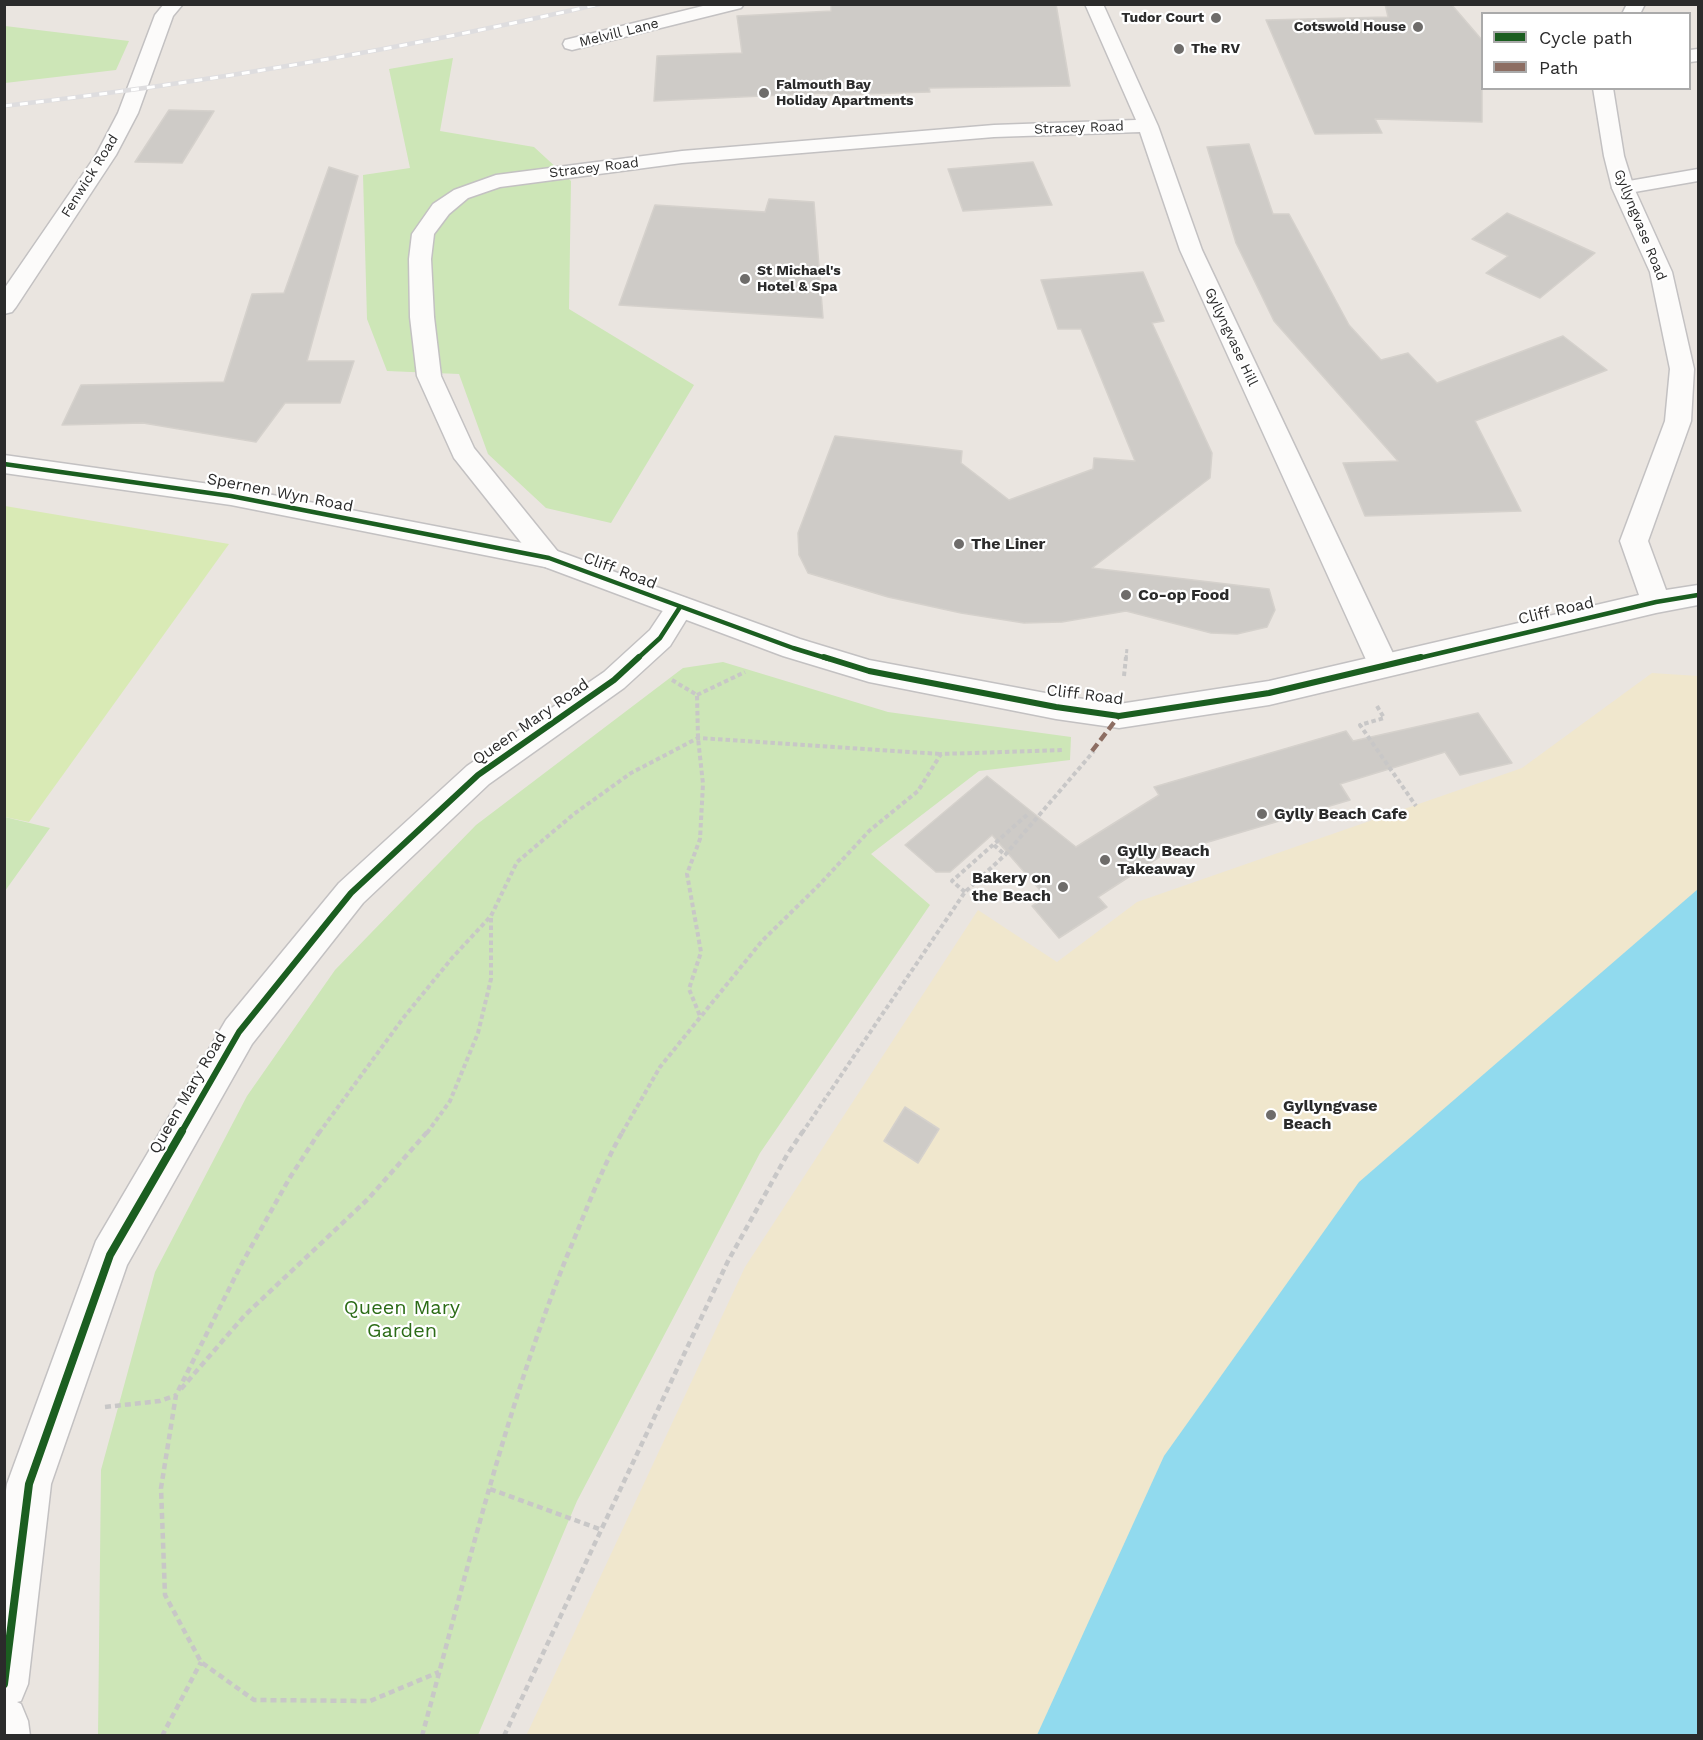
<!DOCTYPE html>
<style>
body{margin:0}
#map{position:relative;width:1703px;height:1740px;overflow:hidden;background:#eae5e0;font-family:"Work Sans",sans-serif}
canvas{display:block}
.frame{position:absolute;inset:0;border:6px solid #2b2b2b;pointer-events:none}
.legend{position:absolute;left:1481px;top:12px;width:210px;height:78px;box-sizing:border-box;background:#fff;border:2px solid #aaa;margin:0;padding:8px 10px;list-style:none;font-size:18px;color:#2b2b2b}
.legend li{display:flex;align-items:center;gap:12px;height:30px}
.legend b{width:30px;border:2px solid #aaa}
</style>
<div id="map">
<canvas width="1703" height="1740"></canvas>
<div class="frame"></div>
<ul class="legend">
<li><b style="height:8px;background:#1b5e20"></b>Cycle path</li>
<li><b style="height:8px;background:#8d6e63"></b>Path</li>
</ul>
</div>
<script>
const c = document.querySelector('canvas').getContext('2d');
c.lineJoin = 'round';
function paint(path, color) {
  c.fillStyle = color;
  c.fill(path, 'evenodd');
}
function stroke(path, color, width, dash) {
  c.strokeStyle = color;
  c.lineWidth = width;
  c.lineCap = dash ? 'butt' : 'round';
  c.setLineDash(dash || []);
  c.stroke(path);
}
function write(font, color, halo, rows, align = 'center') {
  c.font = font + ' "Work Sans",sans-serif';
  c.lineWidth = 4.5;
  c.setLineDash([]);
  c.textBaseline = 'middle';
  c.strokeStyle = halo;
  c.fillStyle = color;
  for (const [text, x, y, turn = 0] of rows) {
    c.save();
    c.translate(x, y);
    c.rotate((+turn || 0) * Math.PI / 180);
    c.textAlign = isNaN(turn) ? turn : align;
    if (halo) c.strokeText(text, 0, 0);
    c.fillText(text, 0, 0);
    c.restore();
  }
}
paint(new Path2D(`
 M5,26l124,15 -13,29 -111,13z
 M453,58l-13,73 94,16 37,34 -2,128 125,76 -83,138 -65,-15 -58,-54 -29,-80 -72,-3 -20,-52 -4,-144 47,-7 -21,-99z
 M723,662l165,50 183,25 -1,23 -91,11 -108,83 59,51 -170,248 -183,348 -99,234h-380l3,-265 54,-198 92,-176 88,-126 141,-145 207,-157z
 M5,817l45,11 -45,63 -1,-74z`), '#cde6b7');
paint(new Path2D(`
 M1652,673l46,3v837l-107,222 -1065,1 219,-469 233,-357 79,52 80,-60 385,-134z`), '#f0e7cd');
paint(new Path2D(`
 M5,506l224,38 -200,278 -24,-5z`), '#d9eab5');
paint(new Path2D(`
 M1698,889v846h-661l127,-279 195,-274z`), '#91daee');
const building = new Path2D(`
 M831,4h225l14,82 -141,2 1,4 -102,3 -1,-2 -173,8 3,-45 85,-3 -5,-37 94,-5z
 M1385,4h66l31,36v82l-107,-3 7,14 -67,1 -49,-114 122,-3z
 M169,110l45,1 -32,52 -47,-1z
 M1249,144l24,70h16l60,111 32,35 27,-7 29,30 126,-47 44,34 -132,51 46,90 -156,5 -22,-53 55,-2 -124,-140 -38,-78 -29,-96z
 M1033,162l19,43 -89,6 -15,-42z
 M329,167l29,9 -51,185h47l-14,42h-55l-29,39 -113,-19 -81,2 19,-40 143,-3 28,-88 32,-1z
 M769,199l45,3 9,116 -204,-13 36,-100 110,7z
 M1507,213l40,18 48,22 -55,45 -54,-25 22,-17 -36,-17z
 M1143,272l21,49 -12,2 60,130 -2,25 -118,90 177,21 6,21 -8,17 -30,7 -26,-1 -85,-22 -64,11 -38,1 -63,-10 -73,-16 -80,-24 -9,-18 -1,-22 37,-97 127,15 -1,12 48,37 84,-31 1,-11 41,3 -54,-132h-23l-17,-49z
 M1478,713l34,50 -52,12 -15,-23 -105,32 10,16 -189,56 -63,41 9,10 -48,31 -27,-32 14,-9 -54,-62 -42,37h-14l-31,-27 82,-69 89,71 83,-52 -5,-8 192,-56 7,10z
 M905,1107l34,22 -21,34 -34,-22z`);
paint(building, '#cecbc7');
stroke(building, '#d5d1cc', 1.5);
const street = new Path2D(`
 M164,4h19l-10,12 -35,97 -22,42 -100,152 -4,5 -8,2v-25l92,-134 22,-42 37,-98z
 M711,4h33l-3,4 -169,42 -7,-2 -2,-4 2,-4z
 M1085,4h18l55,122 44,124 196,414 -5,8 -10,3 -10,-3 -5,-8 -188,-414 -40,-118 -146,5 -312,26 -182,24 -32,11 -19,16 -15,20 -3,25 3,58 7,59 33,72 89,110 -4,7 -10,3 -10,-3 -85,-107 -37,-82 -7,-59 -1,-58 3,-25 21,-30 21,-14 42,-15 186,-24 312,-26 142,-5z
 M1698,49v12l-8,1v-12z
 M1698,169v12l-75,13 -7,-2 -4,-4 4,-4 7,-2z
 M680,596l10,4 4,7 -24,39 -46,42 -135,96 -126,119 -111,141 -125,221 -76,219 -23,200 -7,17 -4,1 4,2 7,17 2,15h-26v-232l3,-20 89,-243 130,-221 113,-137 128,-117 137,-94 46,-42 20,-30z`);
const secondary = new Path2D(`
 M1627,4h18l-5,10h-18z
 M1593,88h20l11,68 10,32 38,84 22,97 -3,52 -43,120 18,49 32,-5v20l-42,8 -387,92 -150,23 -63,-9 -187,-37 -86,-26 -238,-89 -314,-62 -227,-32v-18l227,32 318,61 251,91 69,21 187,35 63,9 150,-23 370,-86 -19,-54 45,-120 5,-52 -20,-97 -38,-84 -8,-32z`);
stroke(street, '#c3c1c2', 3);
stroke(secondary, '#c3c1c2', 3);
stroke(new Path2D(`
 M1126,659l1,-11`), '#c8c7c7', 3, [4, 2]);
stroke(new Path2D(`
 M1124,676l2,-19
 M672,680l25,15 1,43 5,46 -3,55 -13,35 14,78 -12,37 11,27
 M697,695l48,-23
 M1377,706l7,12 -24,7 56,81
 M994,845l11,10
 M965,892l-13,-11 76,-67
 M319,1133l85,-116 48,-59 39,-42 26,-54 57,-48 57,-41 67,-35 243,16
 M427,1133l23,-32 28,-68 13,-54v-63
 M622,1133l38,-66 102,-126 58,-57 49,-53 49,-40 23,-37 121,-4
 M802,1133l163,-241 40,-37 89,-104`), '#c8c7c7', 4, [4.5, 3]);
stroke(new Path2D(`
 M320,1131l-31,48 -48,86 -65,130 -15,93 4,107 36,67 53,38 116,1 69,-29
 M181,1389l64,-74 123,-116 60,-68
 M105,1407l55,-6 17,-6
 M490,1489l112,41
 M162,1736l39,-74
 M422,1736c44,-161 83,-325 145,-480 18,-42 33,-85 56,-125
 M504,1736l224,-475 59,-106 16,-24`), '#c8c7c7', 4.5, [6, 4]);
paint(street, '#fcfbfa');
paint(secondary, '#fcfbfa');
const rail = new Path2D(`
 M4,106c201,-23 399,-57 596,-102`);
stroke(rail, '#dedddf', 4.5);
stroke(rail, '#fff', 3, [8]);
stroke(new Path2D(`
 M1092,751l27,-35`), '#8d6e63', 4.5, [9, 4.5]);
stroke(new Path2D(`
 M4,464l227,32 318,62 244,90 36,11
 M637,659l23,-21 20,-31
 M1415,659l241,-57 42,-7`), '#1b5e20', 4.5);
stroke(new Path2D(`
 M824,657l45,14 187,36 63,9 150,-23 152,-36
 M181,1133l58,-101 112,-139 127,-118 136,-95 25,-23`), '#1b5e20', 6);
stroke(new Path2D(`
 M4,1684l25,-200 81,-229 72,-124`), '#1b5e20', 8);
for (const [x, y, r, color] of [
 [1216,18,6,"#6e6c6a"],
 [1418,27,6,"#6e6c6a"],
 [1179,49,6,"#6e6c6a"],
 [764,93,6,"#6e6c6a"],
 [745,279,6,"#6e6c6a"],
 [959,544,6,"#6e6c6a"],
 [1126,595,6,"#6e6c6a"],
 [1262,814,6,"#6e6c6a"],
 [1105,860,6,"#6e6c6a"],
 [1063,887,6,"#6e6c6a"],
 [1271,1115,6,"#6e6c6a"]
]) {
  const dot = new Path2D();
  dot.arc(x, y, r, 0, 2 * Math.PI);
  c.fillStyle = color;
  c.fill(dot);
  stroke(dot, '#fff', 2);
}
write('bold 14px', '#2b2b2b', '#fff', [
 ["Tudor Court",1204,18,"right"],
 ["Cotswold House",1406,27,"right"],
 ["The RV",1191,49],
 ["Falmouth Bay",776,85],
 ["Holiday Apartments",776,101],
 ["St Michael's",757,271],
 ["Hotel & Spa",757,287]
], 'left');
write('14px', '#2b2b2b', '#fff', [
 ["Melvill Lane",619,33,-14],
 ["Stracey Road",1079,128,-2],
 ["Stracey Road",594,168,-7],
 ["Fenwick Road",90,176,-58],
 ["Gyllyngvase Road",1640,225,68],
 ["Gyllyngvase Hill",1231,337,65]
]);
write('16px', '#2b2b2b', '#fff', [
 ["Spernen Wyn Road",280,493,11],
 ["Cliff Road",620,571,21],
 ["Cliff Road",1556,611,-13],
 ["Cliff Road",1085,695,7],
 ["Queen Mary Road",531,722,-35],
 ["Queen Mary Road",188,1093,-60]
]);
write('bold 16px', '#2b2b2b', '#fff', [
 ["The Liner",971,544],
 ["Co-op Food",1138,595],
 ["Gylly Beach Cafe",1274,814],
 ["Gylly Beach",1117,851],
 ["Takeaway",1117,869],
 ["Bakery on",1051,878,"right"],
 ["the Beach",1051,896,"right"],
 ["Gyllyngvase",1283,1106],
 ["Beach",1283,1124]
], 'left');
write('20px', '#2c6c17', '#fff', [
 ["Queen Mary",402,1308],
 ["Garden",402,1331]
]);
</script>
